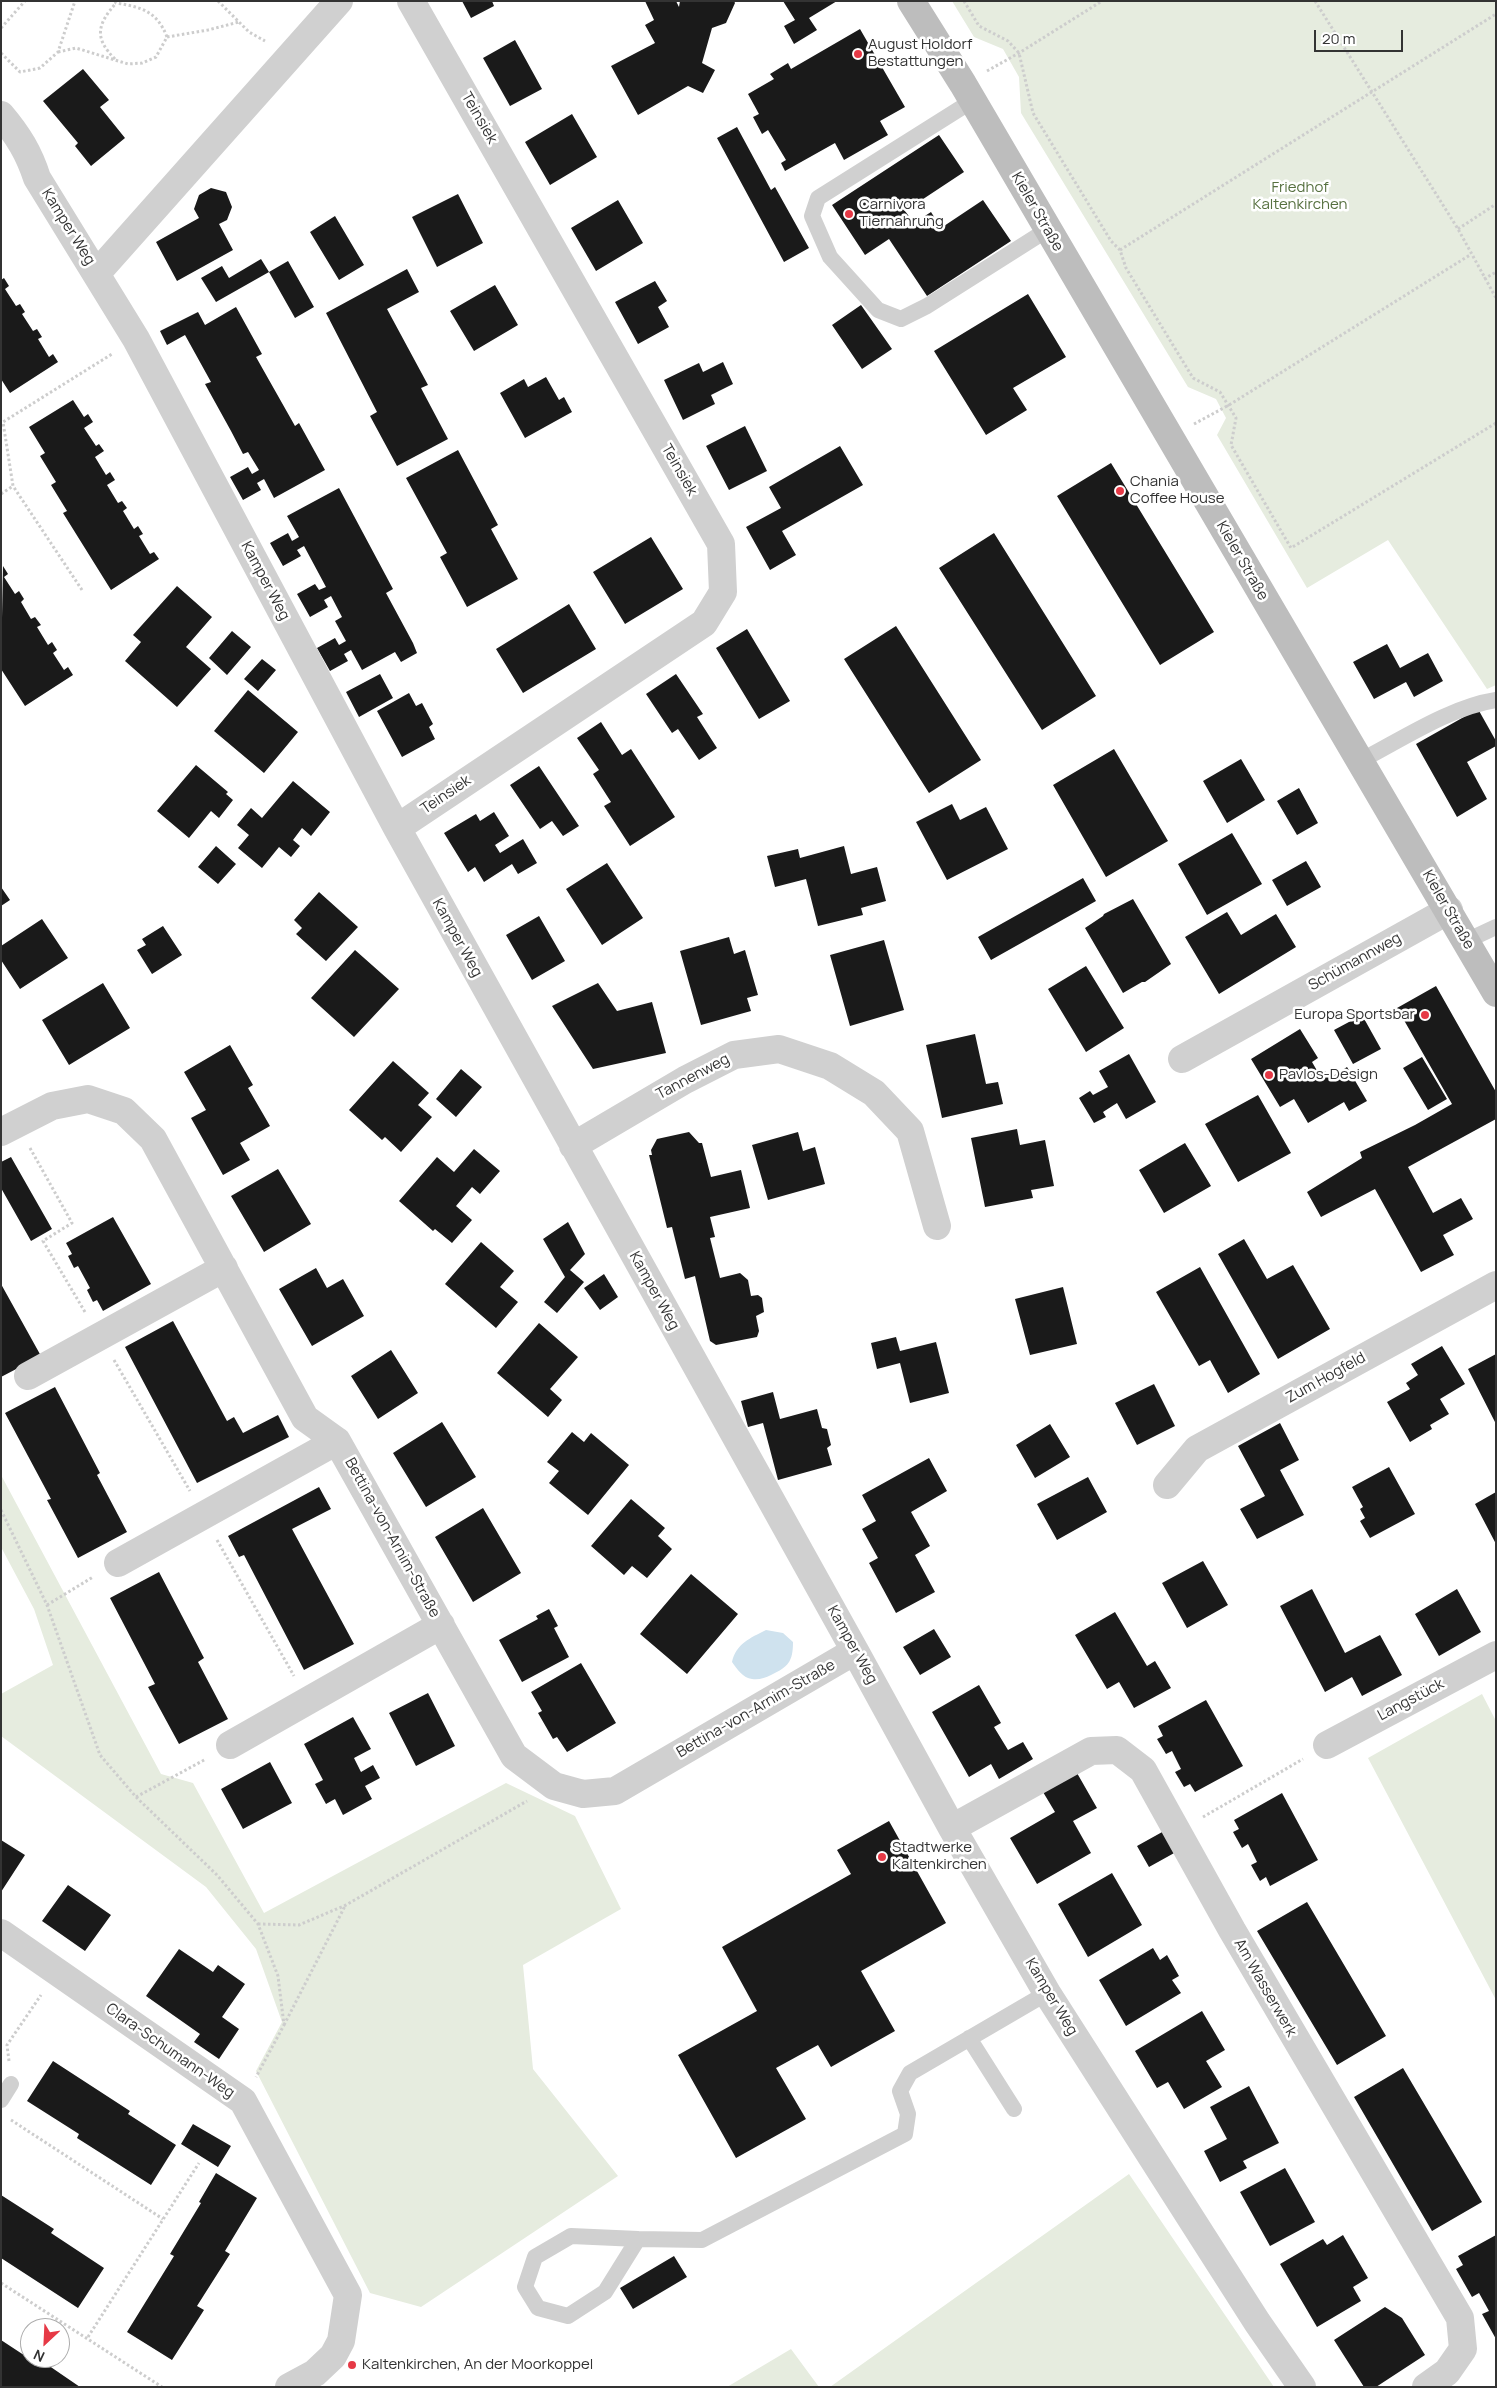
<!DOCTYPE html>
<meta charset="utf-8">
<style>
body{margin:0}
#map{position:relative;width:1497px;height:2388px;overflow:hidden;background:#fff;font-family:Manrope,sans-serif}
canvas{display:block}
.frame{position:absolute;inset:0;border:2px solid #333;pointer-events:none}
.north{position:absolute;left:20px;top:2318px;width:50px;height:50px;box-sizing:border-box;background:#fff;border:1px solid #adadad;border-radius:50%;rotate:205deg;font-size:14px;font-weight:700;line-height:20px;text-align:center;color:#333}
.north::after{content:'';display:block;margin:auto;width:18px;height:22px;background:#e63946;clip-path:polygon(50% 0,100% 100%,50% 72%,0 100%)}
.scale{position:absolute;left:1314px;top:30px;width:89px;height:22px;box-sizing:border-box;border:2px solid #333;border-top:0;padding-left:6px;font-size:15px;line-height:18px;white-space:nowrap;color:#333;-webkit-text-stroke:4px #fff;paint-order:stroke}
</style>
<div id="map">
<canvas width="1497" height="2388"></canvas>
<div class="frame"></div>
<div class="north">N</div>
<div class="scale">20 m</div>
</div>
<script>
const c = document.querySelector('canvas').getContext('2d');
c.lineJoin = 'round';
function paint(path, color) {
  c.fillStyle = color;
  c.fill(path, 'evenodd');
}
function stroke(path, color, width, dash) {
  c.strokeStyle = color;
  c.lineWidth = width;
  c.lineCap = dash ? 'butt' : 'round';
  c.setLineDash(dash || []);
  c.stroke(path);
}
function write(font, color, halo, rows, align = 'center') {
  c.font = font + ' Manrope,sans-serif';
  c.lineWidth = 5;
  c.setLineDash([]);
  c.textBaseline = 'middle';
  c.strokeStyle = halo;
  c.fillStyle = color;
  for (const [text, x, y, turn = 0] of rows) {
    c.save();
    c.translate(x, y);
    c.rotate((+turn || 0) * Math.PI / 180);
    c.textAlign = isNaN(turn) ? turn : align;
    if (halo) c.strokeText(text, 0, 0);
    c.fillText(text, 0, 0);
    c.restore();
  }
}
paint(new Path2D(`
 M952,1h544v684l-9,4 -99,-149 -81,48 -90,-153 9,-17 -10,-19 -28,-12 -167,-274 -2,-36 -16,-28 -29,-12z
 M1,1475l160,299 32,9 71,130 242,-130 69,33 46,93 -98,56 10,104 85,107 -197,131 -51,-14 -114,-222 26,-49 -26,-73 -50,-62 -205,-151v-42l52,-29 -19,-56 -33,-62z
 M1482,1694l14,27v279l-128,-242z
 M1129,2174l145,213h-444z
 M791,2349l28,38h-92z`), '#e6ecdf');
paint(new Path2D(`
 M766,1630l17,3 10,9c0,20 -5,25 -22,33 -6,3 -12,5 -19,4 -9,-1 -15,-10 -20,-17 4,-18 18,-24 34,-32z`), '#cfe2ee');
paint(new Path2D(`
 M462,1h30l2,5 -23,12z
 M645,1h31l3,6 1,-6h54l1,2 -9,20 -14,5 -10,35 13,7 -12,23 -15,-7 -50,29 -27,-49 44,-23 -10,-18 9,-5z
 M783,1h54l-28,17 8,12 -23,14 -10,-18 11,-6z
 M860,29l45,78 -25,14 8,14 -44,25 -9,-17 -50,28 -4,-8 5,-3 -18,-30 -6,4 -9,-17 6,-3 -11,-20 26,-15 -4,-5 18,-11 3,6z
 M515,40l27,49 -32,17 -27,-48z
 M83,69l26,31 -9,7 25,31 -34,28 -16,-20 3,-3 -35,-42z
 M572,114l25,43 -47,28 -25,-43z
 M737,127l34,63 4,-3 34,61 -25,14 -67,-124z
 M939,135l25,37 -59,39 9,12 17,-11 10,16 42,-28 28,41 -84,55 -38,-57 -24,16 -33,-50z
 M211,188l15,4 6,15 -5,13 -8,4 14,26 -56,31 -21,-39 43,-24 -5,-9 5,-14z
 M458,194l25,49 -46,24 -25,-50z
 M618,200l25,43 -47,28 -25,-43z
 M335,216l29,49 -25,15 -29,-48z
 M261,259l8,13 -53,30 -15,-24 21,-12 7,12z
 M288,261l26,46 -19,11 -26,-46z
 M407,269l12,23 -32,17 41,76 -7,3 27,51 -51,27 -27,-50 7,-4 -51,-99z
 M4,278l5,8 -4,3 11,17 4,-2 5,8 -3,2 11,17 4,-2 5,8 -4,2 11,18 4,-3 5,8 -48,31 -9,-14v-99z
 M655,281l12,20 -9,6 11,20 -31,17 -23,-42z
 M495,285l23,40 -44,26 -24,-40z
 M1028,294l38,63 -53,31 14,22 -41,25 -52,-84z
 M861,305l31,44 -30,20 -30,-44z
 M236,307l26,47 -6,3 39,69 4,-3 26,47 -51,28 -10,-19 -7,4 4,7 -18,10 -13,-23 18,-10 4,7 7,-4 -11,-18 -5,2 -12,-23 -26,-47 6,-2 -26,-47 -18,10 -7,-14 38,-19 7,13z
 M723,362l10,22 -22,11 4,9 -32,16 -19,-40 35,-17 4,9z
 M546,377l13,23 5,-3 8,15 -47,26 -25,-45 24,-14 4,8z
 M73,400l11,17 4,-3 5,8 -9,6 12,18 3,-2 5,7 -9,6 11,18 4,-3 5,8 -8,5 11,18 4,-2 5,7 -4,3 11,18 4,-3 5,8 -4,2 11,18 4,-2 5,7 -48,31 -48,-77 4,-2 -16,-26 5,-3 -16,-26 5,-3 -16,-26z
 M745,426l22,45 -38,19 -23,-44z
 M840,446l23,39 -81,46 14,24 -26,15 -24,-43 35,-19 -12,-21z
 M458,450l40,75 -7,4 27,50 -51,28 -27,-50 7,-4 -41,-75z
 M1111,463l103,169 -54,33 -103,-169z
 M339,488l54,101 -7,4 27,50 4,10 -16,9 -6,-10 -33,18 -11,-20 -7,4 4,7 -18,10 -13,-23 18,-10 4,7 7,-4 -11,-20 7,-4 -11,-21 -7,4 4,7 -18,10 -13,-23 18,-10 4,6 7,-3 -22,-41 -7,4 4,6 -18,10 -13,-23 18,-10 4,8 7,-4 -12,-21z
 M994,533l102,163 -54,34 -103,-162z
 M651,537l32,52 -58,35 -32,-52z
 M3,566l5,8 -4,3 11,17 4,-3 5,8 -3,3 10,17 4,-2 6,8 -4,2 11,18 4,-3 5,8 -4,3 11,17 4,-3 5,8 -48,31 -24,-37z
 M177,586l35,31 -26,30 25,22 -34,38 -52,-46 16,-19 -8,-7z
 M569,604l27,45 -73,44 -27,-44z
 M896,626l85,134 -52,33 -85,-134z
 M747,629l43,72 -31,18 -43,-71z
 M232,631l19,16 -24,28 -18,-17z
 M1387,644l13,24 28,-15 15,28 -29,16 -8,-15 -32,17 -21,-37z
 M262,659l14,11 -18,21 -14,-12z
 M380,674l13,24 -34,19 -13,-25z
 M676,674l27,40 -6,3 20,31 -18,12 -21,-31 -6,4 -26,-39z
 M248,690l50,42 -34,41 -50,-42z
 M409,693l7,13 6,-3 11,21 -4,3 6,12 -33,18 -25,-46z
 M1478,709l18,32v5l-29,16 20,37 -30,18 -41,-73z
 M601,722l21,33 9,-6 44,68 -45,29 -26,-40 7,-4 -18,-28 6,-4 -22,-32z
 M1114,749l54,92 -62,36 -53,-92z
 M1241,759l24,41 -38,23 -24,-42z
 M196,765l32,27 -2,2 7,6 -14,18 -8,-7 -22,27 -32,-27z
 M539,766l40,60 -16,10 -11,-15 -12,8 -30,-44z
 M293,781l37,31 -19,24 -9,-8 -9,12 7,6 -9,11 -12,-10 -17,21 -24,-20 11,-13 -12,-10 14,-17 11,10z
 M1299,788l19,35 -21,12 -20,-34z
 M952,804l8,16 26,-13 22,42 -61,31 -31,-58z
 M494,812l15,24 -14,9 5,8 23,-14 14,24 -19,11 -6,-10 -28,18 -9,-15 -7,5 -24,-39 32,-19 4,7z
 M1232,833l30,51 -55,31 -29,-51z
 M216,846l20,18 -18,20 -20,-17z
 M844,846l7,28 26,-7 9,34 -25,7 2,7 -45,11 -12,-47 -31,8 -8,-31 31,-7 2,9z
 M1306,861l15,26 -34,19 -15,-26z
 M607,863l36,55 -41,27 -36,-56z
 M1083,878l13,23 -105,59 -13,-23z
 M1,887l9,13 -9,6z
 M319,892l39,35 -32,34 -30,-27 6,-6 -8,-8z
 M1133,899l38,65 -26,18h-3l-19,11 -38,-65 18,-12 1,-2z
 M1227,912l14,23 35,-21 20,33 -77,47 -34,-57z
 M539,916l26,45 -33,19 -26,-45z
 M42,919l26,39 -48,31 -19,-29v-14z
 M163,926l19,29 -30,19 -15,-24 9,-5 -4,-6z
 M729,937l5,17 11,-4 13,45 -11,3 4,13 -50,14 -21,-74z
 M884,940l20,70 -54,16 -20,-71z
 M355,950l44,39 -45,48 -43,-39z
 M1086,966l38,62 -38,24 -38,-63z
 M103,983l27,45 -61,37 -27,-45z
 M598,983l19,28 35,-9 14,51 -73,16 -41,-63z
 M1436,986l60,106v27l-88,48 25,46 28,-15 12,21 -30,16 11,20 -33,17 -46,-83 -54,28 -14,-25 55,-34 -2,-6 55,-27 37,-21 -55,-96z
 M1362,1015l19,34 -28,15 -19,-34z
 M1300,1029l18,29 -6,4 7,12 6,-3 5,7 17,-11 20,34 -18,10 -5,-9 -36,21 -14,-24 -14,8 -29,-48z
 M975,1034l11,50 12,-2 5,22 -61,14 -16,-73z
 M230,1045l23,40 -5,3 22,38 -30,17 10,17 -27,15 -32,-57 15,-8 -22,-38z
 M1129,1054l27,48 -30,17 -9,-16 -14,9 3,5 -12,6 -15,-25 11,-7 3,4 15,-8 -9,-16z
 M1422,1057l25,42 -19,11 -25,-42z
 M393,1061l36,32 -11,12 14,12 -31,35 -16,-15 -3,3 -33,-30z
 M461,1069l21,18 -26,30 -20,-18z
 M1258,1095l33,58 -53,29 -33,-58z
 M1017,1129l3,16 25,-5 9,46 -23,4 2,8 -48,9 -14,-69z
 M689,1132l10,11h3l9,34 30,-7 9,38 -40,9 5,20 -5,1 10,40 20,-5 8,7 3,16 7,-1 4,3 2,14 -8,4 3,15 -2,6 -41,8 -6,-4 -15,-65 -10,3 -13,-52 -5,1 -18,-73h3l-1,-5 6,-11z
 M798,1132l5,19 12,-4 10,37 -57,16 -16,-55z
 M1185,1143l26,43 -47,27 -25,-43z
 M474,1149l26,22 -20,23 -8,-7 -16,19 16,14 -20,23 -17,-14 -2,2 -34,-30 38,-44 17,15z
 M11,1157l41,72 -21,12 -30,-53v-26z
 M278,1169l33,55 -47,28 -33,-56z
 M113,1217l38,67 -48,27 -6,-11 -4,2 -6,-12 3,-2 -12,-22 -4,2 -6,-12 4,-2 -6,-11z
 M568,1222l17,32 -15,16 14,12 -27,31 -13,-11 21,-25 -22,-38z
 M1244,1239l23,40 26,-14 37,64 -52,30 -60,-105z
 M481,1242l33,29 -14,16 18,15 -22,26 -51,-44z
 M1200,1267l60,107 -32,19 -18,-33 -11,6 -43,-74z
 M316,1268l11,20 16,-9 21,37 -52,30 -33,-57z
 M604,1274l14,23 -18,13 -16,-22z
 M1,1284l40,72 -40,21z
 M1063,1287l14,57 -47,11 -15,-56z
 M173,1321l54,100 7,-4 9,16 35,-18 11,22 -92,46 -72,-136z
 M539,1323l39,34 -28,32 12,11 -14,17 -51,-44z
 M896,1337l4,14 36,-9 13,51 -39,10 -10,-40 -23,6 -6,-26z
 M1442,1346l23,38 -25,15 9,15 -19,11 2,4 -22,13 -23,-40 23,-13 -4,-6 12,-8 -7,-11z
 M391,1350l27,43 -40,26 -27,-43z
 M1496,1354v70l-28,-55z
 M1154,1384l21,42 -38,19 -22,-42z
 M55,1387l45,86 -3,2 30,57 -49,26 -31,-58 4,-1 -46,-86z
 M773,1392l7,27 37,-10 5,19 5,1 4,16 -4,3 5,17 -54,15 -15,-57 -15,4 -7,-26z
 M442,1422l34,55 -50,30 -33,-54z
 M1280,1423l19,37 -19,10 24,45 -47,24 -17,-30 25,-13 -27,-50z
 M1050,1424l20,33 -35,21 -19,-33z
 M572,1432l12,10 7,-9 38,32 -41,50 -39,-32 10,-12 -12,-9z
 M929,1458l18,33 -36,21 19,34 -15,9 20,37 -39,21 -27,-50 9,-5 -16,-29 14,-8 -14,-26z
 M1389,1467l26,47 -45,24 -10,-17 5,-3 -5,-9 3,-2 -11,-20z
 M1088,1477l19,35 -50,28 -20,-36z
 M319,1487l12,22 -39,20 62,115 -50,26 -60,-115 -5,2 -11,-21z
 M1496,1492v52l-21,-40z
 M631,1499l34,29 -7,8 14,13 -25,29 -15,-12 -8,9 -33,-29z
 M483,1508l38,65 -48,29 -38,-65z
 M1203,1561l25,44 -41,23 -25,-45z
 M159,1572l45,86 -6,4 30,57 -49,25 -31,-57 7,-3 -45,-86z
 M691,1574l47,40 -51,60 -47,-40z
 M1312,1589l33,64 35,-18 22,40 -40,21 -10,-19 -27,15 -45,-86z
 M1457,1589l24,43 -42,24 -24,-42z
 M549,1609l9,17 -4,2 15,29 -47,25 -23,-42 39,-21 -2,-3z
 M1115,1612l32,54 8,-5 16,27 -37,20 -15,-26 -12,7 -32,-54z
 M934,1629l17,28 -31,18 -17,-28z
 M581,1663l35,60 -49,29 -10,-15 -4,2 -15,-26 4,-2 -11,-19z
 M979,1685l22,38 -7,4 14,23 15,-8 10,17 -34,20 -8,-15 -22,13 -37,-65z
 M428,1693l27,53 -39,20 -27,-53z
 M1206,1700l37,66 -48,26 -5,-8 -6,3 -9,-15 6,-3 -9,-18 -6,3 -9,-15 6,-3 -5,-10z
 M353,1717l18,32 -17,9 7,14 12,-7 7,13 -15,8 7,13 -29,16 -8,-16 -9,5 -11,-20 8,-4 -19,-36z
 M270,1762l22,41 -49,26 -22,-40z
 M1077,1773l20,35 -24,13 18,32 -54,31 -27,-46 45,-26 -12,-20z
 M1282,1793l36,67 -48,26 -4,-9 -6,4 -9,-16 6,-3 -9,-18 -6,4 -9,-16 6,-3 -5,-9z
 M889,1821l57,102 -85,48 34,60 -64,36 -13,-22 -42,23 30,51 -70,39 -58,-103 79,-44 -35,-64 129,-73 -14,-24z
 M1164,1831l12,21 -27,15 -12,-21z
 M1,1840l24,15 -24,37z
 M1112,1873l30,52 -54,32 -30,-53z
 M68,1885l43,30 -26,36 -43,-30z
 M1307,1902l79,134 -49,29 -80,-134z
 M1153,1948l7,12 7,-5 12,21 -7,4 9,13 -55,33 -27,-46z
 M179,1949l34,23 5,-7 27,19 -23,33 17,12 -20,30 -25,-17 6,-8 -54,-38z
 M1202,2011l23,39 -19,11 16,26 -38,22 -16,-27 -11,6 -22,-37z
 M53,2061l77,50 -2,3 48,31 -25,40 -74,-47 2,-4 -52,-33z
 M1403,2068l79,134 -50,29 -78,-134z
 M1249,2086l30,57 -36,18 4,7 -27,14 -16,-31 23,-12 -17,-32z
 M193,2124l38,22 -13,21 -37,-23z
 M1285,2168l30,54 -45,24 -30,-54z
 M216,2173l41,25 -32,53 5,3 -33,52 7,4 -32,50 -45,-28 47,-76 -4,-2 31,-51 -2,-1z
 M1,2195l53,34 -3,4 53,35 -26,40 -77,-50z
 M1343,2235l25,43 -15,9 8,14 -44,26 -37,-63 43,-25 4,6z
 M1496,2235v104l-14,-25 7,-3 -10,-18 -7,4 -16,-28 7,-4 -5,-9z
 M674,2256l13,21 -54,32 -13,-21z
 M1385,2307l17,11 23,37 -49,32h-12l-30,-47z
 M1,2340l38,25 3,-4 38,26h-79z`), '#1a1a1a');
stroke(new Path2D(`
 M115,1l1,2c25,4 41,8 51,34
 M218,1l31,31 16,9
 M964,1l15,25 29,15 11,12 14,60 78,128 9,9 6,18 67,110 27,14 16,26 -5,27 60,103 205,-125
 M1315,1l143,228 38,69
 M1,28l24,-27
 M58,52l18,-4 52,16 14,-1 14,-6 11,-20 41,-7 31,-8
 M1,53l19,19 20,-4 18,-16 17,-51
 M115,59c-21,-21 -18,-34 1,-56
 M987,71l32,-18 83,-52
 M1458,229l38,-25
 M1120,250l376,-236
 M1484,279l12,-7
 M1194,424l35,-19 241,-150
 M1,494l12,-8
 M82,590l-69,-104 -10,-64 109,-68
 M30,1148l42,75 -29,18 42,71
 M114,1360l76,131
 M1,1510l46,95 53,150 36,42 81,78 41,49 20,52 6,49 -28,52
 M217,1540l77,136
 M47,1605l46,-28
 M136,1797l70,-38
 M1203,1817l100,-58
 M258,1924l41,1 47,-20 181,-104
 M284,2025l61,-119
 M9,2061l-2,-16 34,-50
 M11,2120l152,99
 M1,2283l161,104
 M88,2337l111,-174`), '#cdcdcd', 3, [2.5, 2.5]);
stroke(new Path2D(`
 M972,101l-154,97 -6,18 18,41 48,53 23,9 26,-13 120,-76
 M1360,761c41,-21 90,-54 136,-61
 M1466,941l30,-14
 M969,2038l45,71
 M1,2100l10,-16
 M638,2239l-67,-3 -36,21 -10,30 13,21 30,8 37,-24 33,-53 64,1 203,-106 3,-20 -8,-23 10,-18 137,-80`), '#d0d0d0', 16);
stroke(new Path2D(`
 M1,115c17,20 28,38 36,63l99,161 261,489 458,823 97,177 95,165 210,329 45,65
 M97,273l242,-272
 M397,828l307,-205 19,-31 -2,-48 -310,-543
 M1182,1059l267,-149
 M1,1132l51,-26 36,-7 36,12 29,28 152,279 32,23 177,315 40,30 29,8 32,-3 240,-140
 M573,1146l112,-66 49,-25 45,-6 51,17 44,27 36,38 27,95
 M28,1376l196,-108
 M1167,1485l30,-36 299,-164
 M118,1563l219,-122
 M230,1745l211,-120
 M1327,1745l169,-90
 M952,1828l139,-77 26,-1 26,20 89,160 228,388 3,31 -16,23 -21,15
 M1,1933l242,168 105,194 -7,46 -8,15 -18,17 -26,14`), '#d0d0d0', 28);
stroke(new Path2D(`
 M911,1l52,83 533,909`), '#bdbdbd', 28);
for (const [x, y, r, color] of [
 [858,54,5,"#e63946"],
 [849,214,5,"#e63946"],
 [1120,491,5,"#e63946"],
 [1425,1015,5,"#e63946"],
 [1269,1075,5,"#e63946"],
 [882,1857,5,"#e63946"],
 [352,2365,5,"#e63946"]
]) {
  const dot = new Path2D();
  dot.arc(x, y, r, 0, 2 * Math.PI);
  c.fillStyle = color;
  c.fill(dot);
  stroke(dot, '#fff', 2);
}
write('15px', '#333', '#fff', [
 ["August Holdorf",868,45],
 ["Bestattungen",868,62],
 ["Carnivora",859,205],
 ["Tiernahrung",859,222],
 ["Chania",1130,482],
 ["Coffee House",1130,499],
 ["Europa Sportsbar",1415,1015,"right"],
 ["Pavlos-Design",1279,1075],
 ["Stadtwerke",892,1848],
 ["Kaltenkirchen",892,1865],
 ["Kaltenkirchen, An der Moorkoppel",362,2365]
], 'left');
write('15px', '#333', '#fff', [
 ["Teinsiek",479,118,60],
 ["Kieler Straße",1037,212,60],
 ["Kamper Weg",68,227,58],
 ["Teinsiek",679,470,60],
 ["Kieler Straße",1242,561,60],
 ["Kamper Weg",265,581,62],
 ["Teinsiek",446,795,-34],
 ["Kieler Straße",1448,910,60],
 ["Kamper Weg",457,938,61],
 ["Schümannweg",1355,962,-29],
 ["Tannenweg",693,1077,-28],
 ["Kamper Weg",654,1291,61],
 ["Zum Hogfeld",1326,1378,-29],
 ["Bettina-von-Arnim-Straße",392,1538,61],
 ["Kamper Weg",852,1645,61],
 ["Langstück",1411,1700,-28],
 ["Bettina-von-Arnim-Straße",756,1709,-30],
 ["Am Wasserwerk",1265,1988,60],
 ["Kamper Weg",1051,1997,59],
 ["Clara-Schumann-Weg",170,2051,35]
]);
write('15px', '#56703f', '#fff', [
 ["Friedhof",1300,188],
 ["Kaltenkirchen",1300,205]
]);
</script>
